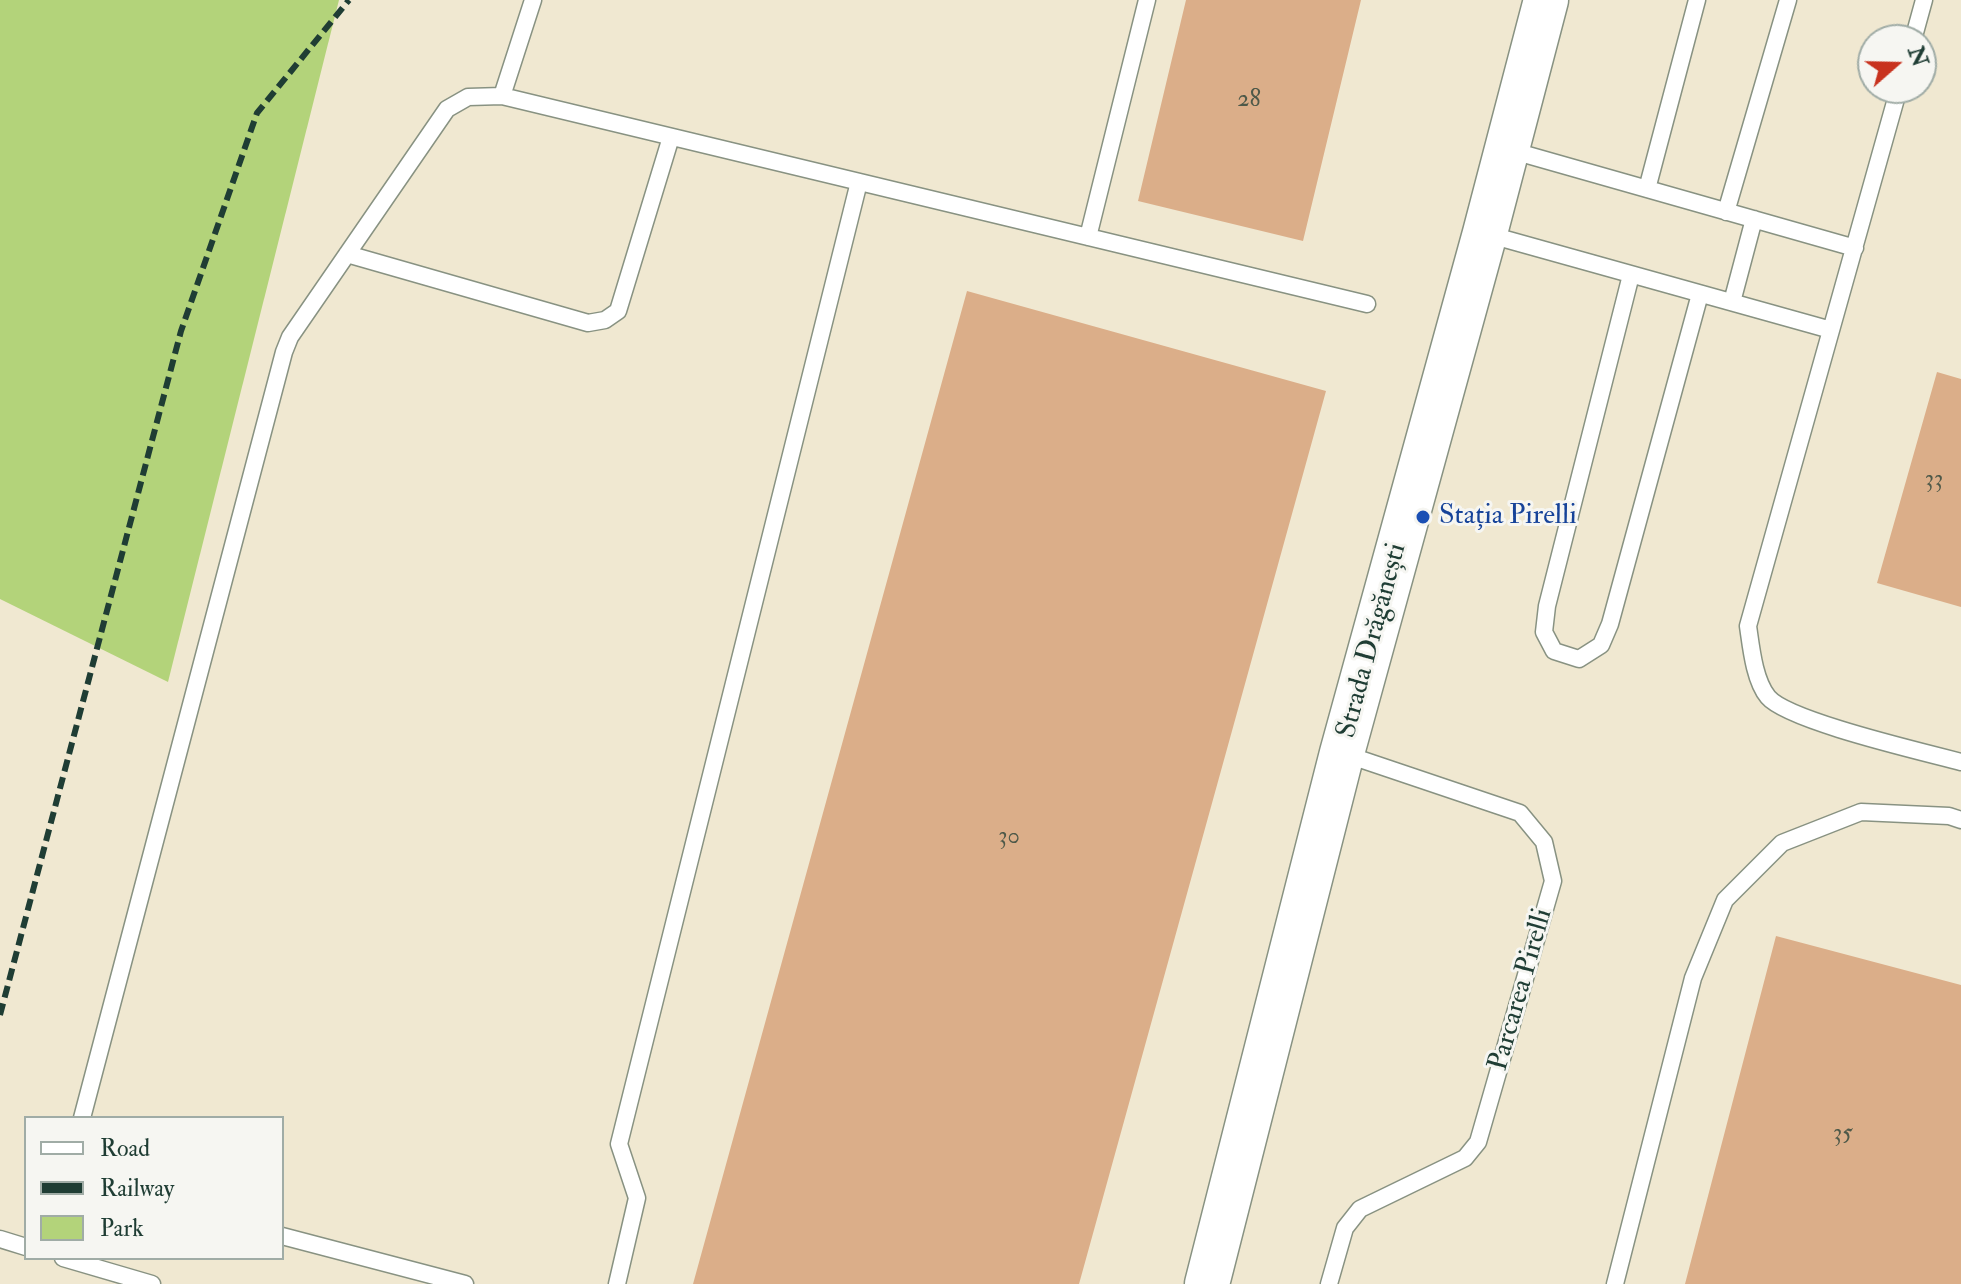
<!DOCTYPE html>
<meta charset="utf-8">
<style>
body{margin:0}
#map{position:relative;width:1961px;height:1284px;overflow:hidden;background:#f0e8d1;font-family:"IM FELL Double Pica",serif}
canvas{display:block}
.legend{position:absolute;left:24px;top:1116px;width:260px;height:144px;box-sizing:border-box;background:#f6f6f2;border:2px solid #a0aca6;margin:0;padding:10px 14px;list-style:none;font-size:24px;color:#1f3d34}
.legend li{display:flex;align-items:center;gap:16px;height:40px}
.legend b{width:40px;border:2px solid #a0aca6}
.north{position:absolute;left:1857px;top:24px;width:80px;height:80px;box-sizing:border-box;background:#f6f6f2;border:2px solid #a0aca6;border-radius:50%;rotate:70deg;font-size:22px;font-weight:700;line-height:32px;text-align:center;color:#1f3d34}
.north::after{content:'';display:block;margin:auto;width:28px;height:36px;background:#c8321e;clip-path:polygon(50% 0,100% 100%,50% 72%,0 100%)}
</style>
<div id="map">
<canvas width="1961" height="1284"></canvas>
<ul class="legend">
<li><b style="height:10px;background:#fff"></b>Road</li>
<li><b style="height:10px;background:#1f3d34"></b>Railway</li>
<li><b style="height:22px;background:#b3d37a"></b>Park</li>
</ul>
<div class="north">N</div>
</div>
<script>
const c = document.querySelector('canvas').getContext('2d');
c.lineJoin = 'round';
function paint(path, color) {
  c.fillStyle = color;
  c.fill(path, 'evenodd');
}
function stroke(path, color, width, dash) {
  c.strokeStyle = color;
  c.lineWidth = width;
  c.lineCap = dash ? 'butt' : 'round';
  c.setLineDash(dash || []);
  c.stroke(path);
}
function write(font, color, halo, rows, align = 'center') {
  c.font = font + ' "IM FELL Double Pica",serif';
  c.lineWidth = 6;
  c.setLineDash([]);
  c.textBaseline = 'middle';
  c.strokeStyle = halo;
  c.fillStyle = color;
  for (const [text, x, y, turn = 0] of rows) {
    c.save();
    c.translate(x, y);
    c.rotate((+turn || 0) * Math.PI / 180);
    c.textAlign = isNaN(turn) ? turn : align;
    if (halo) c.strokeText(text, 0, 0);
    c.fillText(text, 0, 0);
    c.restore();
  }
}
paint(new Path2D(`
 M0,0h339l-171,682 -168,-83z`), '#b3d37a');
paint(new Path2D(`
 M1186,0h175l-58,241 -165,-40z
 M967,291l359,100 -247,893h-386z
 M1937,372l24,7v228l-84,-24z
 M1776,936l185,49v299h-276z`), '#dbae89');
const service = new Path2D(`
 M1913,40l11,-40
 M1899,88l-151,538c3,20 6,54 20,71 20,24 156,55 193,65
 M502,96l31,-96
 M1510,150l345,98
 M1647,189l50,-189
 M1726,212l62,-212
 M1487,234l344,96
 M1088,237l59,-237
 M347,254l241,69 17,-3 13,-9 53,-174
 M1631,275l-84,331 -3,26 10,19 25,8 22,-14 9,-21 90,-330
 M1732,302l22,-83
 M82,1118l202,-766 6,-15 157,-228 21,-12 34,-1 865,208
 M282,1236l183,48
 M0,1239l26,8
 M63,1258l89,26
 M617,1284l20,-86 -18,-54 240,-962
 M1329,1284l16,-56 15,-19 105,-51 13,-16 75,-261 -9,-39 -24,-29 -175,-59
 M1615,1284l78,-306 32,-78 57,-57 79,-31 88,4 12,4`);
const secondary = new Path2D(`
 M1207,1284l135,-531 143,-520 61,-233`);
stroke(service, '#889282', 19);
stroke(secondary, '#889282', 47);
stroke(service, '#fff', 16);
stroke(secondary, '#fff', 44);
stroke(new Path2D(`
 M0,1015l181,-684 76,-218 92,-113`), '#1f3d34', 6, [12, 6]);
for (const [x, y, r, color] of [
 [1423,517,8,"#1a4fb4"]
]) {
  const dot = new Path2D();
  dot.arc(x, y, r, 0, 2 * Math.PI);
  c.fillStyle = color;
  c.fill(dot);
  stroke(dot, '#f6f6f2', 3);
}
write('24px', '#4e5949', null, [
 ["28",1249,101],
 ["33",1934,481],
 ["30",1009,838],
 ["35",1843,1135]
]);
write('28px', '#164399', '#f6f6f2', [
 ["Stația Pirelli",1439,517]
], 'left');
write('28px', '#1f3d34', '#f6f6f2', [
 ["Strada Drăgănești",1373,641,-75],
 ["Parcarea Pirelli",1522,990,-74]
]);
</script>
